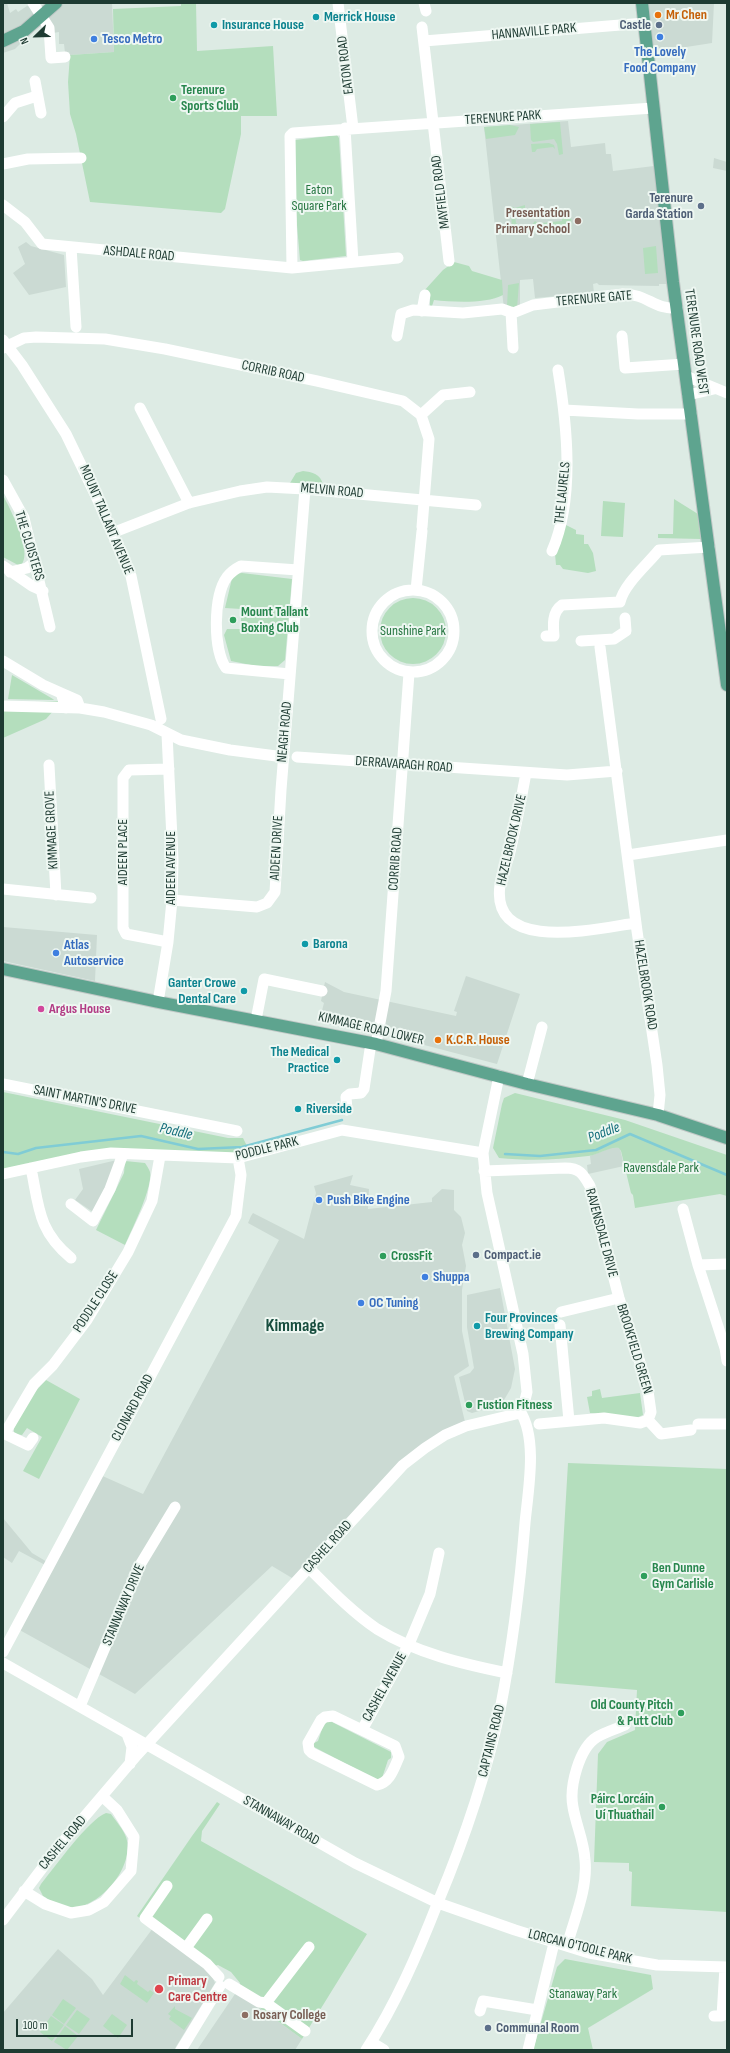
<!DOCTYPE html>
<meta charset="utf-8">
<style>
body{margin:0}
#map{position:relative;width:730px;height:2053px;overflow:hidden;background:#ddebe4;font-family:"Sofia Sans Condensed",sans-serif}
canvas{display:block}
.frame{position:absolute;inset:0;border:4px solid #1e3b32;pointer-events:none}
.north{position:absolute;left:16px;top:16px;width:40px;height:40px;-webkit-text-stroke:3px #eef7f2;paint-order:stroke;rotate:247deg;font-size:11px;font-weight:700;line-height:16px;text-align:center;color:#1e3b32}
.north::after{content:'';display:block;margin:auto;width:14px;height:18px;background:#1e3b32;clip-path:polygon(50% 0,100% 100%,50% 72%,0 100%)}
.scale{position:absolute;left:16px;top:2019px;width:117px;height:18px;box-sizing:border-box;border:2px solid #1e3b32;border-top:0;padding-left:5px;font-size:12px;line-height:14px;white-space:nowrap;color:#1e3b32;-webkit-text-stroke:3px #eef7f2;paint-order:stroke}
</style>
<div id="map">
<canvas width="730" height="2053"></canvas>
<div class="frame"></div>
<div class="north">N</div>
<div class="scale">100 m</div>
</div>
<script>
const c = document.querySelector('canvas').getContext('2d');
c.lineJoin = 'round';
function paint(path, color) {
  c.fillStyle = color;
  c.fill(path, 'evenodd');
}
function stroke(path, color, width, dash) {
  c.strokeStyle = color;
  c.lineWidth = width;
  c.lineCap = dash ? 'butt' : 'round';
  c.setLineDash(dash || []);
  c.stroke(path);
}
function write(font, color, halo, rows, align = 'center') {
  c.font = font + ' "Sofia Sans Condensed",sans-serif';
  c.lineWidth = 4;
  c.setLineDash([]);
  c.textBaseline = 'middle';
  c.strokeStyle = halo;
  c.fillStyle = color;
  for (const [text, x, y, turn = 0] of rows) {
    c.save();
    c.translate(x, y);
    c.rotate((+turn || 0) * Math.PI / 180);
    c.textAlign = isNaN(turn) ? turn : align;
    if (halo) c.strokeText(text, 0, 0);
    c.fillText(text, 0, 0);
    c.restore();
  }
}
paint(new Path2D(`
 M3,3h4l3,10 6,-4 2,3 9,-6 13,2 6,-5h66l2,49 -44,3 -1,-3 -4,1 -1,-9h-5v-12l-6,1 -12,-10 -26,26 -12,4z
 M647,3h67l-2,40 -58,9z
 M568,121l3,26 34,-4 1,11h5l2,17 41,-5 13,118h-8v2l-60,-1 -2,-2 -4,1 1,9 -59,5 -2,-19 -13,1v29h-16l-20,-182z
 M714,158l13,4v9l-14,-3z
 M26,242l5,4 33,9 2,32 -37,8 -16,-22 12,-9 -7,-17z
 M3,927l94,8 -2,46 -92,-20z
 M466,976l54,18 -23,70 -88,-23 -90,-19 5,-19 -3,-2 4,-19 19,10 112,24 1,-4 -3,-1z
 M613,1147l7,1 4,18 -36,8 -1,-9 4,-1 -1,-8z
 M117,1160l-16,40 -8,12 -18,-12 8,-11 -4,-20z
 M353,1175l-3,10 19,4 -1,20 64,-7v-4l10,-9 12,1v20l7,7 4,16 -3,12 4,21 -4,24v41l7,35 -15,10 12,50 -41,22 -128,133 -25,-15 -137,128 -119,-66 31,-62 -28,-15 -7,12 -9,-6v-39l29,35 17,10 49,-89 45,20 136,-254 -31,-17 3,-7 2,-3 51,26 12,-46 -2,-7z
 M500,1288l15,81 -4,19 -7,12 -11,7 -21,6 -5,-2 -8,-34 11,-4 4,-5 -7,-41v-32z
 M153,1928l55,40 7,15 -41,67h-171v-37l55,-64 34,30 11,16z
 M237,1991l65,48 -7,11h-98z`), '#cbdad3');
paint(new Path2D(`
 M181,3h15l1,48 76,-5 4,70h-36v18l-16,75 -4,4 -131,-11 -14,-68 -6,-20 -2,-32 2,-27 44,-3 -1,-43 68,-3z
 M560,122l3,32 -4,1 -2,-11 -3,-5 -21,3 -2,-2 -1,-16z
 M510,125l9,2 -4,8 -29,4 -2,-12z
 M337,135l2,3 7,118 -43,5 -3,-1 -5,-58v-62z
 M549,143l5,2 1,4 -2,-2 -16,2 -2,3h-3l-1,-8z
 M525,205v3l-5,1 -5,6 1,8 6,5 8,-1 5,-6 3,2 1,9 -25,3v-3l3,-2 -5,-4 -2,-20 5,2z
 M571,217l1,12 -30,3 -1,-9 21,-2v-3z
 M656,246l2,27 -13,1 -2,-26z
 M454,262l15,4 3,5 30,9 1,15c-17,9 -50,7 -69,5l-2,6h-2v-12l-7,-2 20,-22z
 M519,283l-2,25 -10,-1 1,-22z
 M303,471c9,1 18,3 20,14l-33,-2 6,-10z
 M3,495c7,14 29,55 19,69l-4,1 -15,-8z
 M674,499l24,15 3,25 -43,-1v-4h15z
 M603,501l22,2 -2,34 -22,-1z
 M566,525l10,5v4l8,1v9h4l5,9 3,18 -8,2 -25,-4 -3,-4h-4l-1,-11 8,-27z
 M242,573l50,6 -7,81 -7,6h-22l-25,-5 -7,-26 3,-6h14v-20l-16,-1 8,-34z
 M380 631a33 33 0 1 1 66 0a33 33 0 1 1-66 0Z
 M12,675l41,24 1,1 -46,-1z
 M3,700l5,3 54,-2 -16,18 -43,19z
 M3,1092l225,46h15l5,10 -29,10 -99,-10 -117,22z
 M515,1093l110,27 102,35v41l-7,-2 -85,14 -2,-13 -2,-2 -10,-42 -2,-3c-10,-2 -20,7 -31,8 -32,4 -58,5 -89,2l-6,-10 9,-44 2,-6z
 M125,1161l20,2c2,3 4,6 5,9 3,15 -18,57 -25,73l-29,-15 28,-57z
 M46,1380l34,19 -41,80 -16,-8 19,-34 -15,-9 -5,7 -8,-1v-6l17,-32z
 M600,1389l2,9 38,-5 3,22 -7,3 -46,-5 -3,-16 5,-1v-5z
 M568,1463l159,6v443l-96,-6 1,-34 -3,-1v-8l-35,-1 4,-108 9,-12 28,-12 2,-40 -82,-7z
 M328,1720l63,32v6l-3,2 -6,18 -5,2 -63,-33v-4l4,-2 6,-18z
 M217,1802l3,2 -18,27 -1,10 166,93 -65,105 -65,-48 3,-8 -9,-11 -13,-7 -10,3 -71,-52 55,-80z
 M106,1813l5,1c5,7 12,15 15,23 10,30 -28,74 -59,71 -8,-1 -17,-8 -24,-12l-4,-8 2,-4c14,-17 47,-64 65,-71z
 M565,1959l86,16 2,14 -65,39 5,22h-60l24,-83z
 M125,1975l9,7 2,-2 2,1 -1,3 11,8 2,-2 4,3 -7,10 -27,-19z
 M63,1999l13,9 -12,16 -12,-9z
 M175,2006v3l17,9 -8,12 -15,-11 2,-3 -3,-2z
 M77,2010l13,9 -11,15 -13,-9z
 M112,2014l15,11 -9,13 -15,-12z
 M51,2016l13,9 -12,16 -12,-9z
 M65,2026l13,10 -11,14 -13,-8z`), '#b4debd');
stroke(new Path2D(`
 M3,1152l15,2 18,-6 105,-12 57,13 44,-2 100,-27
 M505,1154l35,2 56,-6 34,-16 97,41`), '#80ccd5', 2.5);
const major = new Path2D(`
 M642,3l31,279 54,403
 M3,41l21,-10 32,-28
 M3,969l155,33 218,42 151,40 131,31 69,23`);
stroke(major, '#c0c8c6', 14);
stroke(new Path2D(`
 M33,3l16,25 2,30 14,-1
 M338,3l15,125
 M424,3l2,8
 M422,27l27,234
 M424,41l221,-18
 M35,81l6,32
 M3,117l12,-14 22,-7
 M345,128l8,134
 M3,164l25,-5 53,-1
 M3,205l22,17 17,22 250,24 106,-10
 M71,247l5,80
 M292,268l-2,-132 3,-3 360,-25
 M422,311l3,-16
 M511,312l2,36
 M397,336l4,-22 12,-4 50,3 39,-4 11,4 20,-8 90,-11c25,0 31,16 54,14
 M622,336l3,32 59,-4
 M3,340l19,25 44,69 30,62 35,80 30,143
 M3,348l21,-10 12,-1 69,2 60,10 152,32 86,20 18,14 8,24 -7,88
 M686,376l41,17
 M688,395l26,-6
 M140,408l49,95
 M564,410l74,4h53
 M421,415l22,-20 27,-3
 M3,480l21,38 26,109
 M112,533l77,-30 51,-12 27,-4 38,2 171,16
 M552,551c23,-53 15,-126 6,-181
 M3,566l29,20 11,5
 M10,572l17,-4 8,-6
 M372 631a41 41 0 1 1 82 0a41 41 0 1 1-82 0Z
 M416,590l6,-59
 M546,636h8c-1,-11 -2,-24 8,-31l58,-3c4,-18 27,-37 39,-52l50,-3
 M581,641l33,-2 12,-8 -1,-13
 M600,647l37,284 20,134 3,30 -2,20
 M3,661l40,24 18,8 5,15
 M290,674l-64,-6c-13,-18 -13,-72 1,-91 4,-5 8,-8 14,-11l57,4
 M61,693l16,7 3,8
 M3,706l77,2 24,4 47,13 30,15 49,10 54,7
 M297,757l270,18 50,-4
 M49,765l7,130
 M526,773c-5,27 -10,55 -17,83 -3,10 -8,19 -9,29 -10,70 99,43 136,38
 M628,855l99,-15
 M3,889l88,9
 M172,900l85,7 10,-4 8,-11 6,-102 24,-301
 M168,942l-42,-8 -3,-6v-150l6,-8 40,-1
 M158,1002l10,-60 4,-42 1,-40 -6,-126
 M256,1020l8,-41 58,12
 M376,1044l10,-53 23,-318
 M3,1084l234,47
 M527,1084l15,-57
 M347,1110l-1,-13 4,-3 11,-1 3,-4 7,-46
 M31,1168c8,39 7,63 40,90
 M484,1171l81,-3c15,0 18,6 25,18l29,112 28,86 4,28 -3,8 -8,3 -36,-5 -65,6
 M3,1174l78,-17 30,-4 127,5 104,-28 141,23
 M71,1204l22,17 17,-32 13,-35
 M683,1209l15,56 27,83 2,13
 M698,1265l29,-1
 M561,1312l58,-14
 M560,1325l9,96
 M648,1420l13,14 30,-4
 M698,1424h29
 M3,1433l25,12 5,-7
 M5,1433l29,-49 19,-19 34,-45 41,-68 24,-51 8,-45
 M309,1568c21,21 43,44 68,61 39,24 86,35 130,44
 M3,1652l233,-436 5,-41 -3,-17
 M3,1663l352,200 83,40 77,27 74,23 68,12 70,2
 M80,1706l60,-141 35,-58
 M333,1716l62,30 4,11c-5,11 -9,26 -22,28l-65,-32 -3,-3 -1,-7 13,-23 4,-3z
 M362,1730l47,-86 21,-50 9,-41
 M127,1734l5,13 -2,17
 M167,1886l-22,32 62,46 12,13
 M24,1891l21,13 26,9 18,-3 15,-8 27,-31 3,-34 -17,-27 -14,-13
 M3,1920l53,-70 81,-95 266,-290 22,-17 20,-13 21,-9 50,-12 8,-10 3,-12 -4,-38 -36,-161 -4,-40 16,-77
 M567,1946c7,-27 21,-57 18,-86 -1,-19 -9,-35 -12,-53 -4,-20 6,-59 24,-70 8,-5 19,-8 28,-12
 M186,1948l21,-29
 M229,1984l30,18 7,1 43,-56
 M266,2003l39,28
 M480,2011l3,-10 54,9
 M714,2016h8l3,-49
 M371,2042l13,8
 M181,2050l39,-64
 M366,2050c30,-46 52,-97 72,-148 26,-62 48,-126 62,-192 12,-61 20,-124 25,-187 3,-32 13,-84 -5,-112
 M528,2050l26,-107`), '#fff', 11);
stroke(major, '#5ea48f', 12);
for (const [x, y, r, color] of [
 [658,15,4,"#e8710a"],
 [316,17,4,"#0f9aa8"],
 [214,25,4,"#0f9aa8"],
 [659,25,4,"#5c6f8a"],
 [660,37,4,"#3f7fe0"],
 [94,39,4,"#3f7fe0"],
 [173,98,4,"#2e9e5b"],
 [701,206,4,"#5c6f8a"],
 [578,221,4,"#8d6e63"],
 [233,620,4,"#2e9e5b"],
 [305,944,4,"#0f9aa8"],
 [56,953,4,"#3f7fe0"],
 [244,991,4,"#0f9aa8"],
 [41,1009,4,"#d1479c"],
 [438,1040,4,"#e8710a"],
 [337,1060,4,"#0f9aa8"],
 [298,1109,4,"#0f9aa8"],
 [319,1200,4,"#3f7fe0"],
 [476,1255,4,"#5c6f8a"],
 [383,1256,4,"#2e9e5b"],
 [425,1277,4,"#3f7fe0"],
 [361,1303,4,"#3f7fe0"],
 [477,1326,4,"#0f9aa8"],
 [469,1405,4,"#2e9e5b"],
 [644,1576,4,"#2e9e5b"],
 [681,1713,4,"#2e9e5b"],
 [662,1807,4,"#2e9e5b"],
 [159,1989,5,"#e0444e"],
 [245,2015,4,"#8d6e63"],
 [488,2028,4,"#5c6f8a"]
]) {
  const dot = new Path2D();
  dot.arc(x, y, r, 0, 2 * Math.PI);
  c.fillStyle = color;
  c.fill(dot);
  stroke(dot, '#eef7f2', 1.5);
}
write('bold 14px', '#c56008', '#eef7f2', [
 ["Mr Chen",666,15],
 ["K.C.R. House",446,1040]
], 'left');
write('bold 14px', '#0d838f', '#eef7f2', [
 ["Merrick House",324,17],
 ["Insurance House",222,25],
 ["Barona",313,944],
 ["Ganter Crowe",236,983,"right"],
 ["Dental Care",236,999,"right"],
 ["The Medical",329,1052,"right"],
 ["Practice",329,1068,"right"],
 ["Riverside",306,1109],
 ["Four Provinces",485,1318],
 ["Brewing Company",485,1334]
], 'left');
write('bold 14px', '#4e5e75', '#eef7f2', [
 ["Castle",651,25],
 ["Terenure",693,198],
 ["Garda Station",693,214],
 ["Compact.ie",484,1255,"left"],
 ["Communal Room",496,2028,"left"]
], 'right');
write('14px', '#1e3b32', '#eef7f2', [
 ["HANNAVILLE PARK",534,32,-5],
 ["EATON ROAD",346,65,-97],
 ["TERENURE PARK",503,118,-4],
 ["MAYFIELD ROAD",441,192,-97],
 ["ASHDALE ROAD",139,254,5],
 ["TERENURE GATE",594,299,-5],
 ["TERENURE ROAD WEST",696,342,82],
 ["CORRIB ROAD",273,372,12],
 ["MELVIN ROAD",332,491,5],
 ["THE LAURELS",563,493,-84],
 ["MOUNT TALLANT AVENUE",106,520,67],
 ["THE CLOISTERS",29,546,73],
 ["NEAGH ROAD",285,732,-85],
 ["DERRAVARAGH ROAD",404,765,4],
 ["KIMMAGE GROVE",52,830,-93],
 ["HAZELBROOK DRIVE",512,840,-77],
 ["AIDEEN DRIVE",277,848,-87],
 ["AIDEEN PLACE",123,852,-90],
 ["CORRIB ROAD",396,859,-86],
 ["AIDEEN AVENUE",171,868,-90],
 ["HAZELBROOK ROAD",645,985,81],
 ["KIMMAGE ROAD LOWER",371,1029,13],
 ["SAINT MARTIN'S DRIVE",85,1100,11],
 ["PODDLE PARK",267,1149,-14],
 ["RAVENSDALE DRIVE",601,1233,75],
 ["PODDLE CLOSE",96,1302,-57],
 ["BROOKFIELD GREEN",634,1349,73],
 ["CLONARD ROAD",133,1408,-62],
 ["CASHEL ROAD",328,1547,-48],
 ["STANNAWAY DRIVE",124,1605,-67],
 ["CASHEL AVENUE",385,1687,-61],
 ["CAPTAINS ROAD",492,1741,-76],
 ["STANNAWAY ROAD",281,1821,30],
 ["CASHEL ROAD",63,1843,-50],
 ["LORCAN O'TOOLE PARK",580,1947,14]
]);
write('bold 14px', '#366cbe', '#eef7f2', [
 ["Tesco Metro",102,39],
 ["The Lovely",660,52,"center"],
 ["Food Company",660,68,"center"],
 ["Atlas",64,945],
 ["Autoservice",64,961],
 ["Push Bike Engine",327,1200],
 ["Shuppa",433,1277],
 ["OC Tuning",369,1303]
], 'left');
write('bold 14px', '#27864d', '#eef7f2', [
 ["Terenure",181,90],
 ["Sports Club",181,106],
 ["Mount Tallant",241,612],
 ["Boxing Club",241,628],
 ["CrossFit",391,1256],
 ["Fustion Fitness",477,1405],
 ["Ben Dunne",652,1568],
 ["Gym Carlisle",652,1584],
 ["Old County Pitch",673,1705,"right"],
 ["& Putt Club",673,1721,"right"],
 ["Páirc Lorcáin",654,1799,"right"],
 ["Uí Thuathail",654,1815,"right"]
], 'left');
write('14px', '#257540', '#eef7f2', [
 ["Eaton",319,190],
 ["Square Park",319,206],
 ["Sunshine Park",413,631],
 ["Ravensdale Park",661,1168],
 ["Stanaway Park",583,1994]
]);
write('bold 14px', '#785e54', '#eef7f2', [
 ["Presentation",570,213],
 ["Primary School",570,229],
 ["Rosary College",253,2015,"left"]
], 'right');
write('bold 14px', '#b23c85', '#eef7f2', [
 ["Argus House",49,1009]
], 'left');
write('bold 14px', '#be3a42', '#eef7f2', [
 ["Primary",168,1981],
 ["Care Centre",168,1997]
], 'left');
write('italic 15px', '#146e7b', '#eef7f2', [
 ["Poddle",176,1132,13],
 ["Poddle",604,1133,-21]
]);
write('bold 18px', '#184e3f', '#eef7f2', [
 ["Kimmage",295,1326]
]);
</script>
